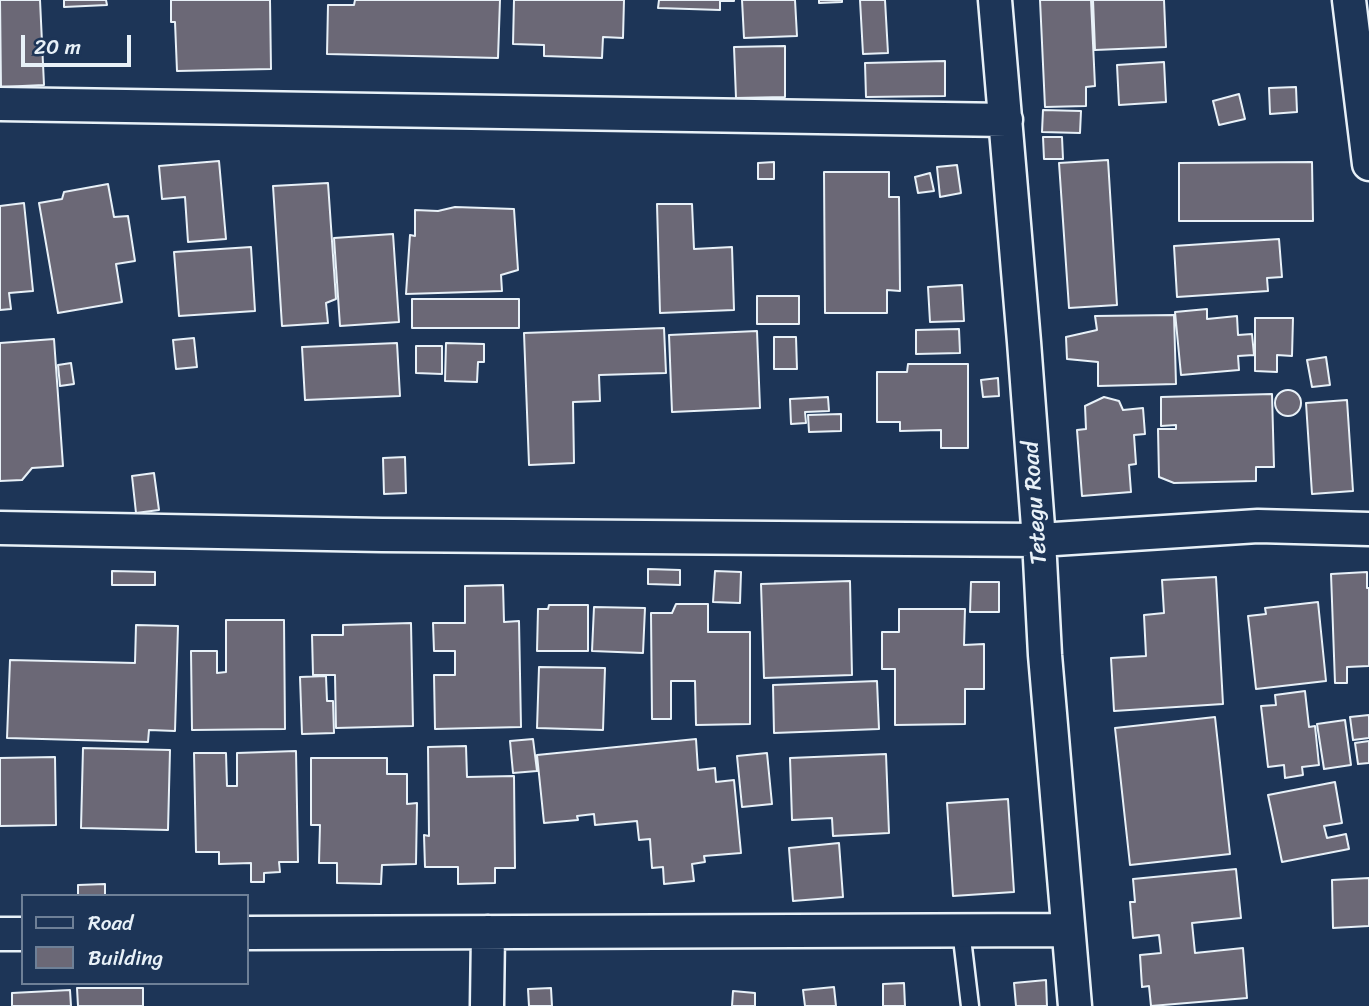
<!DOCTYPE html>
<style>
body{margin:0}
#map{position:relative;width:1369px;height:1006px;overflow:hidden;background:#1d3557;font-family:Sriracha,sans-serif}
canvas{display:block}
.legend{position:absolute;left:21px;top:894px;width:228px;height:91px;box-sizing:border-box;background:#1d3557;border:2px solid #6e8097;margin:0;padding:9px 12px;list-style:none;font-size:21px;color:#e8f1f8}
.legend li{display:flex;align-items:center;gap:14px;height:35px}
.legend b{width:35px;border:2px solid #6e8097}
.scale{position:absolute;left:21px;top:35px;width:110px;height:32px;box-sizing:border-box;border:4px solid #e8f1f8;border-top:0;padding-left:9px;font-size:21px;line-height:24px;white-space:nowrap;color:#e8f1f8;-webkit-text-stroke:5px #1d3557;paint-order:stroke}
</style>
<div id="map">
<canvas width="1369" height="1006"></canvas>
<ul class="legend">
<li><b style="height:9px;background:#1d3557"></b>Road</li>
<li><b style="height:19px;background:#6b6876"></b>Building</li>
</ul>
<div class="scale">20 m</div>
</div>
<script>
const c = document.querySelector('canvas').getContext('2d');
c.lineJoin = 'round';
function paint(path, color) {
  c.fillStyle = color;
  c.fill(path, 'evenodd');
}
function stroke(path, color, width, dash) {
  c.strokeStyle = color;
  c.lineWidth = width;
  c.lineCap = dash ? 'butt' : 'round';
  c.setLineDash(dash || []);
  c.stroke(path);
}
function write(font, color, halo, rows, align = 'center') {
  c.font = font + ' Sriracha,sans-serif';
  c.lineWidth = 7;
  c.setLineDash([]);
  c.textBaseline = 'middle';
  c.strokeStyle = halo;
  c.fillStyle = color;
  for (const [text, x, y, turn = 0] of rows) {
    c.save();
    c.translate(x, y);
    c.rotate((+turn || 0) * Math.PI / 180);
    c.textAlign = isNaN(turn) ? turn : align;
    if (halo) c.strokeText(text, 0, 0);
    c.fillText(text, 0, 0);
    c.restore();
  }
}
const building = new Path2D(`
 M0,0h40l4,85 -43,2z
 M64,0h42l1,5 -43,2z
 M171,0h99l1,69 -94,2 -2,-49h-4z
 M355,0h145l-2,58 -171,-4 1,-49h26z
 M514,0h110l-1,38 -20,-1 -1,21 -58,-2v-11l-31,-1z
 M659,0h75v1h-14v9l-62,-2z
 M742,0h53l2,36 -53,2z
 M819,0h23v2l-23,1z
 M860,0h25l3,53 -25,1z
 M1040,0h51l4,86 -9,1v19l-41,1z
 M1093,0h71l2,47 -71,3z
 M785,46v51l-49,1 -2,-51z
 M945,61v35l-79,1 -1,-34z
 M1164,62l2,40 -47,3 -2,-40z
 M1296,87l1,25 -27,2 -1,-26z
 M1239,94l6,25 -26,6 -6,-24z
 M1043,110l38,1 -1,22 -38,-1z
 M1043,137h19l1,22h-19z
 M1108,160l9,145 -48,3 -10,-145z
 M219,161l7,78 -38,3 -3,-45 -23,2 -3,-33z
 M774,162v17h-16v-16z
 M1312,162l1,59h-134v-58z
 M957,165l4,28 -21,4 -3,-30z
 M824,172h65v25h10l1,94 -13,-1v23h-62z
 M930,173l4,18 -16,2 -3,-16z
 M328,183l8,116 -10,4 2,20 -46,3 -9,-140z
 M108,184l6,33 14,-1 7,45 -19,3 6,38 -64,11 -19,-110 23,-4 2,-7z
 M24,203l9,88 -24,2 2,16 -11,1v-104z
 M657,204h35l2,45 38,-2 2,63 -74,3z
 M455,207l59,2 4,61 -17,5 1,16 -96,3 4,-59 5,1v-26l23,1z
 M393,234l6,88 -59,4 -6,-88z
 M1279,239l3,38 -15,1 1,13 -91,6 -3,-51z
 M251,247l4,64 -76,5 -5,-64z
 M962,285l2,36 -34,1 -2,-35z
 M757,296h42v28h-42z
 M412,299h107v29h-107z
 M1207,309v10l30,-3 1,19 14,-1 2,21 -16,1 1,14 -58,5 -6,-63z
 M1174,315l2,69 -78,2v-24l-31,-3 -1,-22 31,-7 -2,-14z
 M1255,318h38l-1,38 -15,-1v17l-22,-1z
 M664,328l2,45 -67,2 1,26 -27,1 1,61 -45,2 -5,-132z
 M959,329l1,24 -44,1v-24z
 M757,331l3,77 -88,4 -3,-77z
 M774,337h22l1,32h-23z
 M194,338l3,29 -21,2 -3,-29z
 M54,339l9,127 -31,2 -10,12 -22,1v-138z
 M397,343l3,53 -95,4 -3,-53z
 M446,343l38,1v18h-6l-1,20 -32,-1z
 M416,346h26v28l-26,-1z
 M1326,357l4,28 -18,2 -5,-27z
 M71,363l3,21 -14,2 -2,-21z
 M908,364h60v84h-27v-18l-41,1v-9h-23v-50h30z
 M998,378l1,18 -16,1 -2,-17z
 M1275 403a13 13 0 1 1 26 0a13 13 0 1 1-26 0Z
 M1272,394l2,73h-18v14l-82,2 -15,-6 -1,-48h18v-4l-15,1v-29z
 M828,397l1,14 -24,1 1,11 -15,1 -1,-25z
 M1104,397l15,4 4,9 20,-2 2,26 -11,1 2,29 -7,1 2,27 -49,4 -5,-66 9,-1 -1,-23z
 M1347,400l6,91 -41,3 -6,-91z
 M841,414v17l-32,1 -1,-17z
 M405,457l1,36 -22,1 -1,-36z
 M154,473l5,37 -23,3 -4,-37z
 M648,569l32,1v15l-32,-1z
 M112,571l43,1v13h-43z
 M715,571l26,1 -1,31 -27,-1z
 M1367,572v16h2v78l-22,1v16h-12l-4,-109z
 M1216,577l7,127 -109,7 -3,-53 35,-2 -2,-41 20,-2 -2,-33z
 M850,581l2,94 -88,3 -3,-94z
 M971,582h28v30h-29z
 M503,585l1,37 15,-1 2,106 -86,2 -1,-54h21v-24h-21l-1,-28h32v-37z
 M1318,602l8,79 -70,8 -8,-73 18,-2 -1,-6z
 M676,604h32v28h42v92l-54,1 -1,-44h-24v38h-19l-1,-106h21z
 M549,605h39v46h-51l1,-42h10z
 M594,607l51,1 -2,45 -51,-2z
 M899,609h66l-1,36 20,-1v45h-19v35l-70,1v-56h-13v-37h17z
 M226,620h58l1,109 -93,1 -1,-79h26v22l9,-1z
 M411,623l2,103 -77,2 -1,-53h-22l-1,-40h31v-10z
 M136,625l42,1 -3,105 -26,-1 -1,12 -141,-4 3,-78 125,3z
 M539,667l66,1 -2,62 -66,-2z
 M326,676l1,25h6l1,32 -32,1 -2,-57z
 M877,681l2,48 -105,4 -1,-48z
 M1305,691l4,36 6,-1 4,39 -17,2 1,8 -18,3 -1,-13 -16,2 -7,-61 15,-1 -1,-10z
 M1369,715v23l-16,2 -3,-23z
 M1215,717l15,137 -100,11 -15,-137z
 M1345,720l6,45 -27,4 -7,-45z
 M533,739l4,32 -24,2 -3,-32z
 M696,739l2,31 17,-2 1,14 18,-2 7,73 -37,3 1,6 -13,2 2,17 -30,3 -1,-17 -11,1 -2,-29 -11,1 -2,-19 -42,4 -1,-11 -17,2 1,4 -34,3 -7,-68z
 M1369,741v22l-11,1 -3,-21z
 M466,746l1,31 47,-1 1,92h-20v15l-37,1v-17h-33l-1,-32 5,1 -1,-89z
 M83,748l87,2 -2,80 -87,-2z
 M296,751l2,111h-19l1,10 -16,1v9h-13v-19l-32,1v-12h-23l-2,-99h32l1,33h10v-33z
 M767,753l5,51 -30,3 -5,-51z
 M886,754l3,79 -56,3 -1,-18 -40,2 -2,-62z
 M55,757l1,68 -56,1v-68z
 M311,758h76v16h20v30l10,-1 -1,61 -34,1 -1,19 -44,-1v-20h-18l1,-38h-9z
 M1335,782l7,41 -18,3 3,12 19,-4 3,15 -67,13 -14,-67z
 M1008,799l6,93 -61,4 -6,-93z
 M839,843l4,54 -50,4 -4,-53z
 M1236,869l5,49 -49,5 3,30 48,-5 4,50 -96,8 -2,-20 -7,1 -2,-32 21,-2 -2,-18 -26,3 -3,-36h5l-2,-23z
 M1369,878v48l-36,2 -1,-48z
 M105,884v12h-27v-11z
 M1046,980l1,26h-31l-2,-23z
 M904,983l1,23h-22v-22z
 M834,987l2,19h-31l-2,-16z
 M77,988h66v18h-65z
 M551,988l1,18h-23l-1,-17z
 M70,990l1,16h-59v-13z
 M733,991l22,2v13h-23z`);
paint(building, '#6b6876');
stroke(building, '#e8f1f8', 2);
const service = new Path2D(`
 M961,930l9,76`);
const minor = new Path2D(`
 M995,0l29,342 15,198 6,115 30,351
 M1349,0l20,164
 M0,104l1006,16
 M0,528l382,7 657,5 219,-14 111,3
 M247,933l821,-3
 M0,934h23
 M487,1006l1,-74`);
stroke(service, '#e8f1f8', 21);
stroke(minor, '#e8f1f8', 37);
stroke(service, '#1d3557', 16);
stroke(minor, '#1d3557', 32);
write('23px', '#e8f1f8', '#1d3557', [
 ["Tetegu Road",1036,503,-94]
]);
</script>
